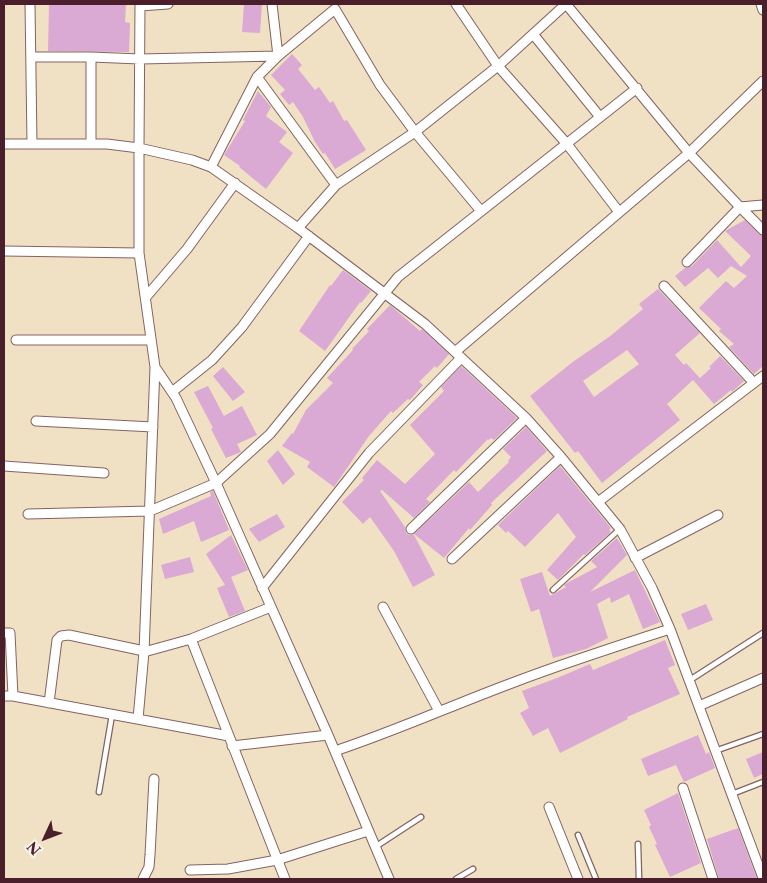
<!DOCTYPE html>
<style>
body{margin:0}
#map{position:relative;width:767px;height:883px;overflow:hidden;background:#f1e1c4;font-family:"Libre Caslon Text",serif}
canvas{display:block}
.frame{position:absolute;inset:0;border:5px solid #4a1f2b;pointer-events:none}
.north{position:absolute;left:20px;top:813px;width:50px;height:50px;-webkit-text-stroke:4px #f7f3e8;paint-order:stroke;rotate:227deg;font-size:14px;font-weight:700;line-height:20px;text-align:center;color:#4a1f2b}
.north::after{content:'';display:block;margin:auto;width:18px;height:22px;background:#4a1f2b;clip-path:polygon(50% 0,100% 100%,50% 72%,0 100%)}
</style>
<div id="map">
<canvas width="767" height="883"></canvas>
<div class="frame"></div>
<div class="north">N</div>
</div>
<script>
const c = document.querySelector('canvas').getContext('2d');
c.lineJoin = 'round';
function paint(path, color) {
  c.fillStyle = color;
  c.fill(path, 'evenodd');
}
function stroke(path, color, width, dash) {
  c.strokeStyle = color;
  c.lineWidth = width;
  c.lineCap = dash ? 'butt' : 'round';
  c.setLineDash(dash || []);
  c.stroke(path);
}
paint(new Path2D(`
 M49,4h77l-1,18 5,1 -1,29 -81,-1z
 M244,4h18l-2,29 -18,-1z
 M292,54l10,11 -4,4 17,21 4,-3 11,16 3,-2 11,20 3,-1 19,30 -31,19 -10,-16 -2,1 -8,-12 -12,-25 -10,-15 -4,3 -9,-11 5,-4 -14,-15z
 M258,91l13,16 -5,9 21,16 -8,10 14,11 -27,36 -27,-22 1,-1 -16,-11 21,-34 -2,-1z
 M745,220l14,14 4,2v130l-9,8 -25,-27 5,-3 -15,-13 2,-2 -22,-21 27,-27 8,7 13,-12 -16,-10 -13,12 -10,-10 -23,19 -10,-11 10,-8 7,-2 25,-26 24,27 10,-11 -26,-25z
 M343,270l28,21 -10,12 -1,-1 -35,49 -26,-20 31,-46 1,1z
 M658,289l42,44 -25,22 9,10 2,-2 14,15 11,-10 -2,-1 11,-11 24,25 -12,11 -1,-2 -17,14 -21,-24 -26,24 13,16 -78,63 -24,-32 -3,2 -45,-57 44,-35 35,-24 34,-28 -4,-5zM627,350l12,14 -45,33 -11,-16z
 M390,305l30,26 2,-2 27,25 -12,14 -2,-2 -16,16 4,3 -13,15 -2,-1 -15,14 -2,-2 -22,25 -35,51 -27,-20 3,-5 -28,-16 10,-13 1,1 13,-24 27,-27 -6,-5 26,-28 -1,-1 17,-18 -2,-2z
 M461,366l56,52 -23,22 -3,-2 -2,2 -1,-1 -32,33 -2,-2 -28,29 4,3 -16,16 -32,-28 -2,1 25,36 1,6 4,2h4l21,40 -22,12 -19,-36 -24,-34 -7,7 -21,-22 22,-22 -2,-2 15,-18 28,24 30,-30 -25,-29 34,-34 -3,-4z
 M223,367l22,25 -12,9 -20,-25z
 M208,386l16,30 18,-10 15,29 -20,9 4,8 -15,6 -15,-29 2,-1 -19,-36z
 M526,427l21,24 -56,52 1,2 -22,25 -1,-2 -25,30 -30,-24 55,-52 9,10 31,-30 -1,-1 3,-4 -8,-8z
 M278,450l17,24 -12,11 -16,-24z
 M560,466l51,62 -2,2 2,2 -26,23 -1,-1 -26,26 -11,-10 29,-33 -18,-24 -33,34 -17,-16 -2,2 -8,-8z
 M213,491l16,39 -28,12 -7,-21 -31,13 -4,-15 52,-23 -1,-4z
 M277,514l8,13 -26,15 -10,-13z
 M231,535l17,35 -17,7 14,34 -16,6 -12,-29 8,-3 -19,-31z
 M617,538l10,17 -37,37 45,-22 25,52 -17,7 -14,-35 -18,9 -1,-6 -13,7 11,34 -22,11 -33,9 -14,-49 -8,3 -11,-33 22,-7 8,24 16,-9 -2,-2 3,-2 30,-16 -6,-6z
 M190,557l4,15 -29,7 -4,-14z
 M706,604l7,16 -25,10 -7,-16z
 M665,640l10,25 -7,3 12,26 -53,23 1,2 -68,34 -12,-25 -15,8 -13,-23 9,-5 -7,-17 35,-13 33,-14 3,6z
 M698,735l8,19 3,-2 6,16 -31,14 -8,-17 -28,11 -7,-17z
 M763,752v22l-9,4 -8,-19z
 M678,793l23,70 -31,14 -15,-32 2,-1 -8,-17 2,-2 -7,-15z
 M738,828l19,51h-38l-12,-40z`), '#daa9d4');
const lane = new Path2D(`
 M553,590l67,-61
 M690,680l73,-47
 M715,751l48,-17
 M99,792l13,-77
 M732,794l31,-12
 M578,835l18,44
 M638,844l1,35
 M375,847l46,-30
 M456,879l17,-10`);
const street = new Path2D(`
 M30,4l2,140
 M456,4l42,62 69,78 52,68
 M566,4l123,149 51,54 23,-2
 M761,4l2,6
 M140,6l28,-2
 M533,34l67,83
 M31,57h60l49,2 138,-3 -6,-52
 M91,57v87
 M257,77l79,108
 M4,144h103l32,4 1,-144
 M211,167l46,-90 21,-21 57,-47 45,76 35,47 66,79
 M298,228l127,96 101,94 35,39 59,72 32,59 18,41 93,249
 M4,251l135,2v-105l53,12 19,7 87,61 38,-43 79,-53 83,-66 68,-62
 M139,253l16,114 21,31 40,85 112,252 61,144
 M687,262l53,-55 23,23
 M664,286l90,97
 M146,297l41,-48 48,-66
 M16,340h135
 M455,352l234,-199 74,-72
 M172,392l40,-32 30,-33 67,-91
 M36,421l117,6
 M4,466l100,7
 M598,502l165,-126
 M28,514l122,-3 66,-28 54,-49 128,-157 239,-189
 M411,529l115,-111
 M635,558l83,-43
 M452,559l109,-102
 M262,588l107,-135 92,-95
 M383,607l56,104
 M4,633h6l3,63
 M191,639l94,240
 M144,652l47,-13 80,-32
 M4,696h9l216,40
 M49,703l8,-63 4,-4 8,-1 75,16
 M699,706l64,-28
 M138,719l6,-67 11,-285
 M232,746l96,-11
 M335,751c60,-20 118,-46 177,-68 52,-20 105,-37 158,-54
 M683,788l30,91
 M549,807l29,72
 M190,870l38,-1 49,-9 91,-29
 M143,879l6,-12 1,-12 4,-76`);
stroke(lane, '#846361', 7);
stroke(street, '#846361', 11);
stroke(lane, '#fff', 4.5);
stroke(street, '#fff', 9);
</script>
